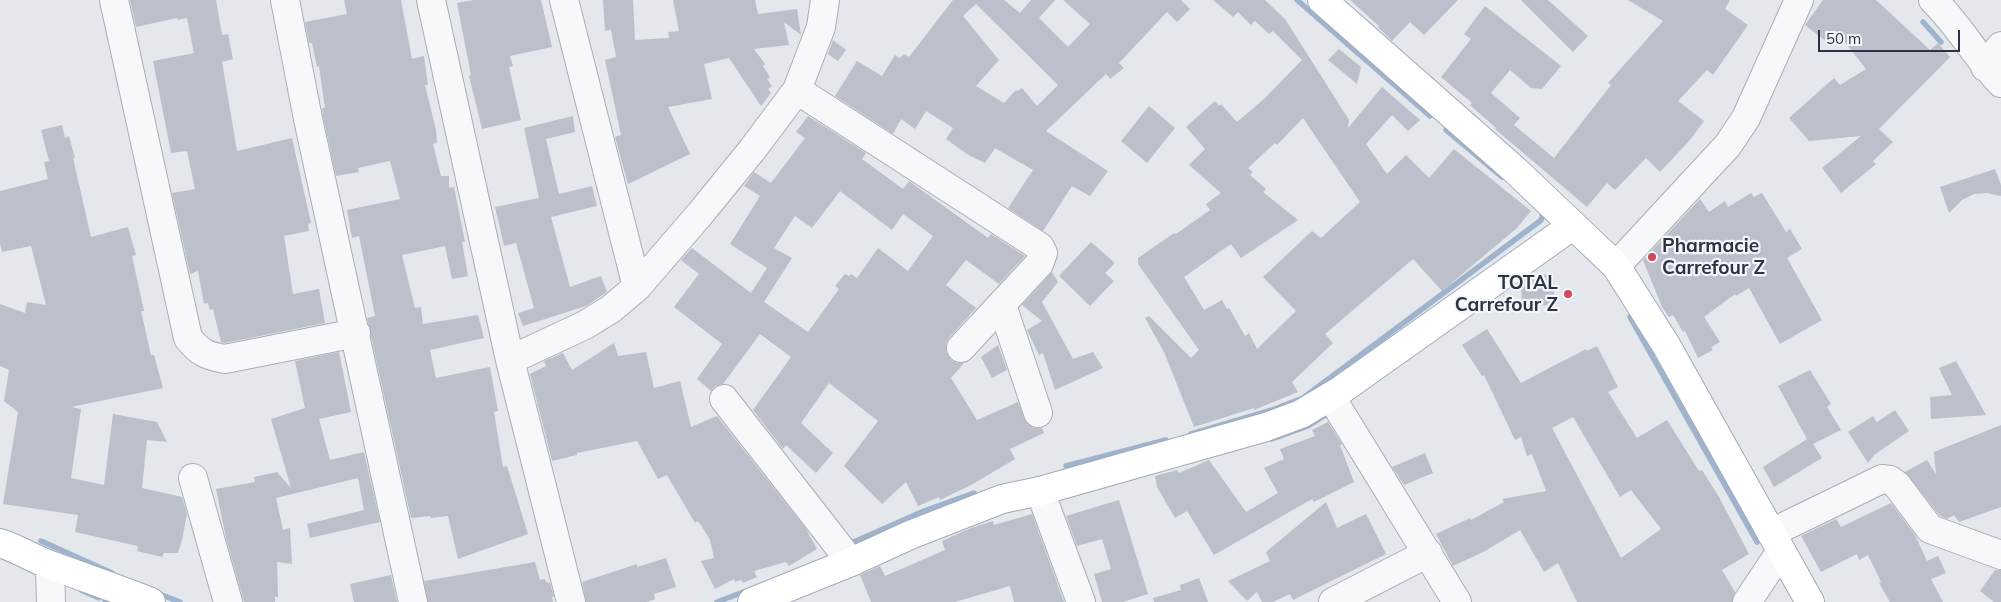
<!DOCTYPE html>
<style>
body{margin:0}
#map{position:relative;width:2001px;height:602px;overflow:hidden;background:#e4e7ec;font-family:Mulish,sans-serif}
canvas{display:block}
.scale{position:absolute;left:1818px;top:30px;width:142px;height:22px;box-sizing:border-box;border:2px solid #2b3445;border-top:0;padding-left:6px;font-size:15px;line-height:18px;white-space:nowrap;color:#2b3445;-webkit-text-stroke:4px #f4f6f9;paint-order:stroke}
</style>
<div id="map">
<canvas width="2001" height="602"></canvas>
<div class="scale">50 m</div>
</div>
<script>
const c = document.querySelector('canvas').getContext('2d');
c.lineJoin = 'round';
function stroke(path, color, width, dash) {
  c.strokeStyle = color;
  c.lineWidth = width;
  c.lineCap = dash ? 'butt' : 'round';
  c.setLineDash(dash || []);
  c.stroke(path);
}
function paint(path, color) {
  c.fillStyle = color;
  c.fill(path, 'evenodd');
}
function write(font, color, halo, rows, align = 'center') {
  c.font = font + ' Mulish,sans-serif';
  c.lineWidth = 4.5;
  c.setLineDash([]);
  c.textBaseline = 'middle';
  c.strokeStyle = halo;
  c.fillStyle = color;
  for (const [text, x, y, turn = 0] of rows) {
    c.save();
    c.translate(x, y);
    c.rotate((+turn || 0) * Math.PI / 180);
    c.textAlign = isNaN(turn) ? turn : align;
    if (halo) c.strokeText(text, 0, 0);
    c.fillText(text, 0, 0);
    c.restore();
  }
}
stroke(new Path2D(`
 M1297,0l133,116
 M1923,22l18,20
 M1446,130l56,47
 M1630,317l127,225
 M1191,434l81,-24 31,-12 237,-177 3,-4 -2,-6
 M1272,439l36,-13 24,-15
 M1066,466l100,-26
 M41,541l71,32
 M849,544l75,-33 50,-18
 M81,590l18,8
 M157,593l23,9
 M105,600l3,2
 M717,602l29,-11`), '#9fb4cc', 5.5);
paint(new Path2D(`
 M130,0h86l6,35 6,-1 5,25 -11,3 15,89 55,-13 19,85 -3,1 1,7 -25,5 9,58 26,-5 6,34 -100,20 -4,-1 -8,-33 -3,1 -2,-7 -4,1 -6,-33 -8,3 -18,-81 23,-4 -8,-38 -16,2 -18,-92 41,-8 -7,-35 -9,2 -1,-2 -41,9z
 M344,0h57l11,59 12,-3 4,29h-3l11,45 1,13 -4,1 8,32h8v12l5,-1 11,55h-3l6,34 -16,3 -7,-33 -43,9 13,53 6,-1 2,17 55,-9 6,23 -54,12 6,28 54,-11 8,44 -4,1 9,55 4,-1 21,68 -70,25 -10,-43 -17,2 -1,-2 -19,2 -44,-200 8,-2 -16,-80 -7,2 -5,-28 53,-11 -10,-38 -32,7 1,4 -23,4 -13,-60 -1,-8h3l-6,-42 -2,1 -5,-24h-3l-4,-21 42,-8z
 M474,0h67l11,47 -42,9 3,10 -4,1 12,53 -39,9 -13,-53 2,-1 -14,-72z
 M603,0h30l2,40 34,-2 -1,-6 11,-1 -6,-31h82l3,14 39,-5 4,26 -17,-13 5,23 -35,4 11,15 -2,2 7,11 -3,2 5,7 -4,3 3,4 -10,13 -32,-48 -25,6 8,35 -44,8 22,47 -62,30 -13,-47 6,-2 -16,-75 11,-3 -5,-27 -6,1z
 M953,0h51l16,13 11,-13h24l-16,18 29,29 22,-23 -27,-24h118l9,9 -13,13 -10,-10 -48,51 5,5 -14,11 -4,-5 -60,57 62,40 -18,25 -18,-10 -29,45 -35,-23 25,-38 -38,-22 -10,15 -15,-7 -24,-17 7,-11 -27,-17 -11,18 -14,-10 -8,15 -58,-38 22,-35 25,15 13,-21 5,3 4,-4 5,3zM976,4l82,81 -21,21 -15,-18 -5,3 -1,-1 -12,13 -28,-17 23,-26 -36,-44z
 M1213,0h52l20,19 64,101 -1,8 34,-41 38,33 -12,11 -16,-16 -26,29 21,30 19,-19 23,23 25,-29 77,62 -14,17 -75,63 -29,-32 -88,75 8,9 -41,39 6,10 -44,18v-2l-60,19 -30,-75 -19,-34 4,-2 42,42 8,-8 -61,-86v-6l36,-25 2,1 34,-24 -4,-6 15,-11 -32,-28 16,-16 -19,-22 29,-26 4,5 2,-2 16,18 27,-23 38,-39 -29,-29 -4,3 -14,-13 -4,4 -13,-13 -5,5zM1303,118l57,84 -39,36 -9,-7 -49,46 33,34 -39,38 -8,-16 -4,3 -16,-28 -2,1 -5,-9 -18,10 -20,-33 47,-33 10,14 57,-38 -35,-28 3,-3 -16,-14 3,-3 -5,-4 27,-25 2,2z
 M1350,0h108l-34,35 -14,-13 -18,19 -14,-14 1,-1z
 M1521,0h27l40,36 -15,16z
 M1628,0h102l-5,9 23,16 -35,50 -6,-5 -29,31 26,20 -14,19 -30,32 -14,-14 -31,32 -8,-7 -20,24 -92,-78 1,-1 -26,-23 2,-2 -31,-26 30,-38 -7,-5 21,-28 76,60 -19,23 -11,-1 -21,-18 -19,23 29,25 -6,7 40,33 57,-73 -3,-2 55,-62z
 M1823,0h53l54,50 8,-7 12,14 -71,72 14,13 -20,19 3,3 -35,29 -19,-25 39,-32 -52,5 -20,-23 45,-40 6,7 26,-16 -26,-33 -8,10 -27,-21z
 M833,40l13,10 -8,11 -10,-7z
 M1339,49l22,18 -4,17 -29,-24z
 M1149,106l26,22 -28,35 -26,-22z
 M573,116l2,16 -29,7 13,55 33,-8 5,20 -46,11 19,70 31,-11 6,16 -21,14 -63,20 -5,-13 16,-5 -18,-65 -12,3 -9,-39 44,-9 -15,-70z
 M808,116l58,37 -4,6 41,30 6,-8 79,57 3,-4 34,22 -26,28 -33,-24 -20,25 30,23 -27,30 -3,6v8l5,8 6,3h7l-13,15 26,42 41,-18 9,22 7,4h8l2,5 -34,16 5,10 -44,26 -31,15 -1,-3 -21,9 -12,-24 -24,22 -38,-38 34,-45 -49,-38 -28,40 32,30 -17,20 -30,-28 -3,4 -30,-39 38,-53 -31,-23 -37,50 -8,2 -4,5 -14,-12 25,-35 -48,-37 25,-33 -18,-14 11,-12 59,45 16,-25 -37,-24 30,-48 -16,-10 10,-14 17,11 34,-45 -9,-6zM840,191l52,39 11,-16 30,22 -25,35 -30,-23 -21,30 -6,-4 -2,2 -4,-2 -10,12 4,3 -31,43 -44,-30 28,-44 -18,-10 21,-32 17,12z
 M62,125l3,13 4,-2 6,22h-2l18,79 37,-10 8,28 -4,1 12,55h-3l10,44h3l9,33 -92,19 10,2 -10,69 33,7 9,-71 44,8 10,20 -20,-2 -5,48 40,9 5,17 -5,26 -4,13h-14l-2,4 -25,-6 1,-5 -63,-14 3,-17 -75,-11 15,-92 -14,-11 5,-31 -9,-4v-62l25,9 2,-11 19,3 -15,-59 -29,6 -2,-9v-52l48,-12 -4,-17 5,-1 -8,-31z
 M1995,169l6,16v11l-14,-3 -13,1 -12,6 -13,13 -9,-26z
 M1751,193l3,4 8,-4 24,39 4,-3 12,20 -15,9 35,62 -42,24 -31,-56 -13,8 -1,-2 -31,23 16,25 -9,5 2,3 -15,8 -13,-27 -2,1 -10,-17 -4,2 -7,-10 -19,-47 57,-61 9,13 16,-11 3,6z
 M1091,242l24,21 -10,10 9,8 -24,25 -31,-30z
 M1052,272l6,10 -16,20 31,57 20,-7 10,16 -48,22 -12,-37 -4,2 -12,-25 15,-9 -20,-16z
 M1553,274l2,31 -33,1 -1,-25 8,-5z
 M1487,329l34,54 65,-34 1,2 10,-5 21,41 -10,5 29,46 30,-18 32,51 3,-1 17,27 30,57 -27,16 13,22 -3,10h-155l-19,-39 -14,9 -24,-42 -35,21 -32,15 -17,-32 34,-16 1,2 33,-18 -2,-3 44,-8 -14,-37 -5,2 -6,-19 -6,3 -31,-65 -2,1 -20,-31zM1573,417l47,80 11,-7 30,39 -40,29 -69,-130z
 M614,343l4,13 28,-4 8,36 26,-7 11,46 26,-11 89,113 11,20 -28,17 -3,-4 -32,9 3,6 -14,6 -2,-3 -6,2 -1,-3 -19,10 -14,-28 13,-3 -4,-18 -9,-15 -4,-4 -2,2 -28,-48 -9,4 -21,-38 -60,12v2l-25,6 -22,-87 16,-8 -2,-5 19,-8 9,17z
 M998,345l9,25 -15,8 -11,-21z
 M339,352l12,60 -32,7 11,41 34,-8 16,70 -70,16 -3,-14 57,-14 -6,-32 -82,20 7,32 7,-2 2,36 -15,-2 1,35h-3v5h-31l-18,-64 -10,-49 39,-7 -1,-5 23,-5 14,16 -20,-69 34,-11 -10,-47z
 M1956,361l30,54 -55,4 -1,-22 22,-2 -13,-27z
 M1810,370l21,34 -4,3 14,23 -28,14 9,14 -48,29 -11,-20 44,-28 -29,-53z
 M1895,410l14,21 -35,24 -6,8 -20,-31 25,-16 4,6z
 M1328,422l14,22 -2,1 14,37 -40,20 -2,-3 -98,56 -27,-44 -12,7 -18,-31 -2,-11 22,-6 2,3 30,-13 37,52 32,-19 -14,-25 20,-9 -4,-10 35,-13 -3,-6z
 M2001,425v82l-42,15 -5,-7 -7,4 -7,-3 -35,-44 22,-12 9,14 -2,-22z
 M1425,453l8,20 -29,12 -12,-18z
 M1119,500l29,94 -25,8h-21l-8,-28 17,-5 -9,-30 -25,7 -11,-30z
 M1326,502l11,26 29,-14 20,40 -93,46 -3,-6 -17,8h-11l-5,-10 -10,9 -19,-20 42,-20 -4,-9z
 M1891,503l24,32 12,26 11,-5 8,17 -15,6 12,23h-53l-11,-19 2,-1 -13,-27 -9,5 -2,-6 -36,18 -20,-36 35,-17 5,8z
 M1032,514l32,88h-50l-4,-16 -55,16h-84l-11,-27 20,-9 5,10 60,-26 -3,-9 29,-13 22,-7 1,4z
 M666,558l10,29 -22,7 1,5 -8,3h-61l-4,-20 55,-18v3z
 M535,562l5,18 5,-1 1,3 4,1 4,14h-2l1,5h-125l-4,-21z
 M1995,570h6v32h-7l-14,-11z
 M391,575l6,27h-43l-4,-18z
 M1199,578l9,24h-54l-1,-4 28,-8 -1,-5z`), '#bbc0ca');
const minor = new Path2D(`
 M114,0l74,338c11,14 19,18 37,21l131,-26
 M285,0l23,119 105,483
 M431,0l79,360 61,242
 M564,0l73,287
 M1933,0c26,25 43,57 68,83
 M1985,67l16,-21
 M797,90l243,157 3,6 -4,11 -78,84
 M1616,266l112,-121 18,-27 53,-118
 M1002,305l36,108
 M510,360l75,-35 26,-16 26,-22 63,-73 52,-64 45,-60 24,-63 4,-27
 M1331,397l126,205
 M724,399l127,163
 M193,478l35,124
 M1040,491l41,111
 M1771,533l111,-54 8,1 7,5 33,44 71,26
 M50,566l1,36
 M1333,602l95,-49
 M1747,602l34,-51`);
const major = new Path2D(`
 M1322,0l194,171 100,95 50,79 144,257
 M0,543c19,6 35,17 53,23 33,12 65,23 98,36
 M752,602l99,-40 59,-27 92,-36 38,-8 226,-64 35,-13 40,-24 231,-164`);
stroke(minor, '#a9aeb7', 30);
stroke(major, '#a3abb8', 30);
stroke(minor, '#f7f8fa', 28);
stroke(major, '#fff', 28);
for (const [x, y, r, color] of [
 [1652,257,5,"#d1495b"],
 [1568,294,5,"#d1495b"]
]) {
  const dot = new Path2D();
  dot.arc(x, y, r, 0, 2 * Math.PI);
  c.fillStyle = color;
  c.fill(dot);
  stroke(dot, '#f4f6f9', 2);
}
write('bold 19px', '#2b3445', '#f4f6f9', [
 ["Pharmacie",1662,246],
 ["Carrefour Z",1662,268],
 ["TOTAL",1558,283,"right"],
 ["Carrefour Z",1558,305,"right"]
], 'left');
</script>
